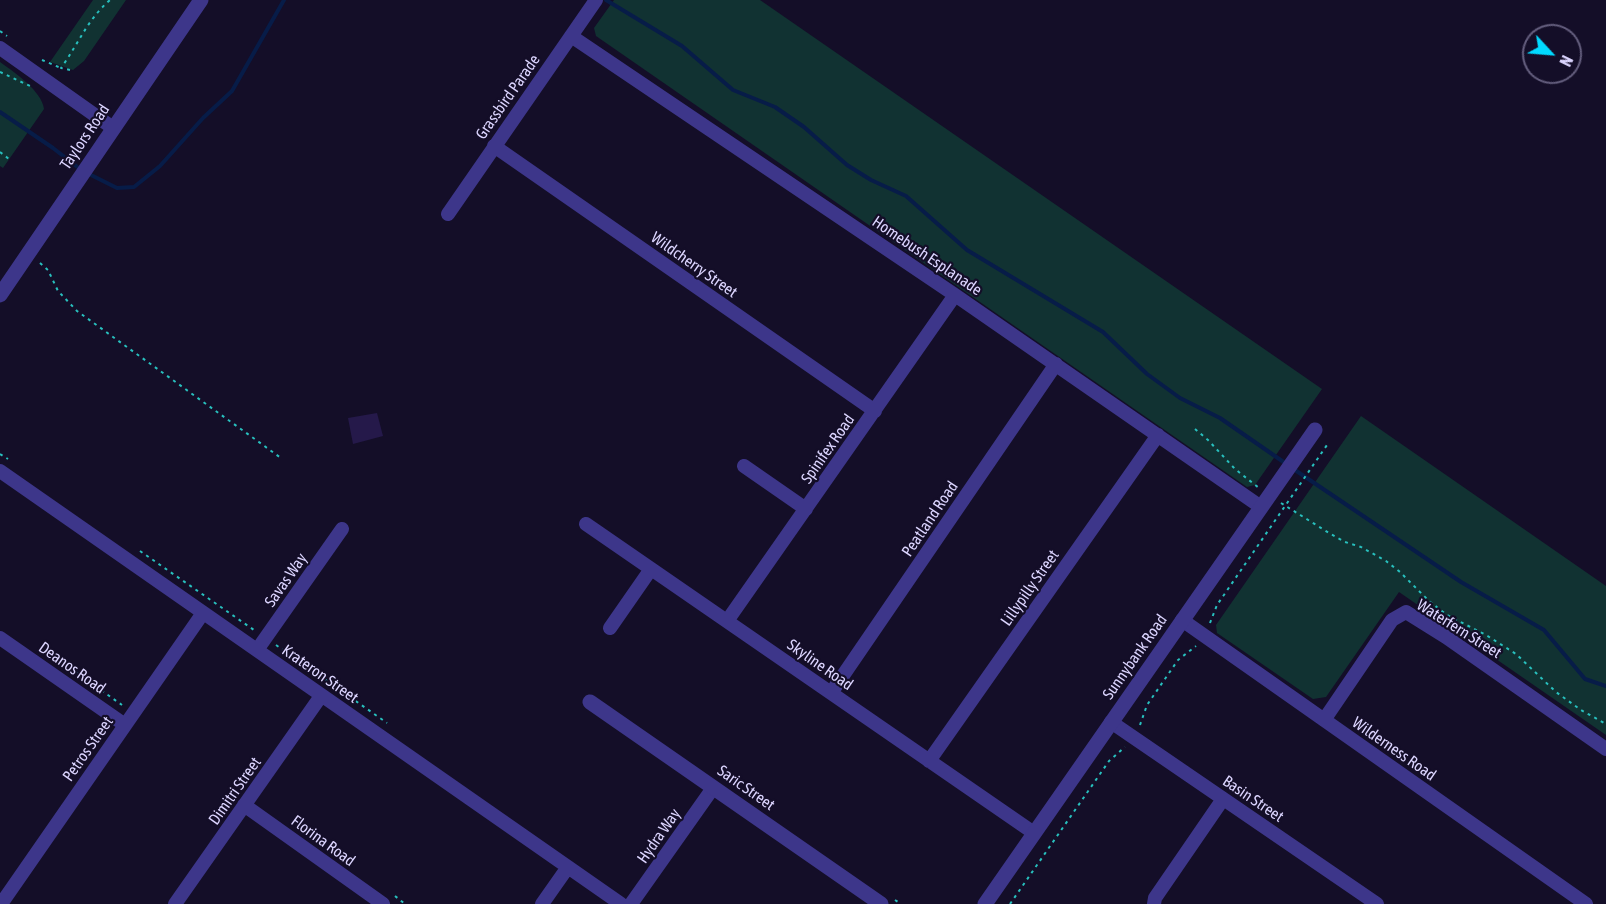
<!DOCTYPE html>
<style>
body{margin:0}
#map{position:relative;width:1606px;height:904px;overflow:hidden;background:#140e28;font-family:"Asap Condensed",sans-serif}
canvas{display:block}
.north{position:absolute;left:1522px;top:24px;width:60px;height:60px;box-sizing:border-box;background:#140e28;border:2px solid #645e7e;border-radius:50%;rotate:116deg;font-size:16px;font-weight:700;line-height:24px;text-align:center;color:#dcd5ff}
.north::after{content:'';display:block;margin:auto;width:21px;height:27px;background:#01daff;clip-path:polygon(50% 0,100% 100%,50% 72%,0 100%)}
</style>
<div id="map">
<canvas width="1606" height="904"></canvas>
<div class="north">N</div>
</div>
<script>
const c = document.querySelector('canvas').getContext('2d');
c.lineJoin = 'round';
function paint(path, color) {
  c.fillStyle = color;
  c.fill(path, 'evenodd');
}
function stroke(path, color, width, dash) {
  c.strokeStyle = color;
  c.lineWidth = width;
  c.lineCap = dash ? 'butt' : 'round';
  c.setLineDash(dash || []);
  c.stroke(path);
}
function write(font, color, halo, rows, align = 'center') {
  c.font = font + ' "Asap Condensed",sans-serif';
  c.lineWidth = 4.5;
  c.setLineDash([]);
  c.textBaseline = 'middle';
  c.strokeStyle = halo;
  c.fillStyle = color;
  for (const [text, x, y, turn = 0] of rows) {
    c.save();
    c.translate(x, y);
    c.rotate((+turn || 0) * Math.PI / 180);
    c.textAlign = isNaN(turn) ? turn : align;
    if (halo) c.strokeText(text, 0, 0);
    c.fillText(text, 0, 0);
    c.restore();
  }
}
paint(new Path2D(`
 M93,0h33l-42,61 -11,9 -23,-8z
 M614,0h146l562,389 -67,96 -8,2 -651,-451 -2,-8z
 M0,62c14,10 42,29 44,47l-41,59 -3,-2z
 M1361,416l245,170v149l-207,-143 -73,105 -13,2 -96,-66 -1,-8z`), '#113232');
stroke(new Path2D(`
 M606,0l76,46 51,44 42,17 29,20 43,38 24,15 35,16 61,54 136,82 44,42 33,24 40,20 65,45
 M0,112l53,36 27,21
 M87,173l30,15 17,-1 26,-21 43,-48 29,-27 52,-91
 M1292,468l169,114 83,48 41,49 21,7`), '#071c48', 4);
paint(new Path2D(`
 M377,413l6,23 -30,8 -5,-26z`), '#25194a');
stroke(new Path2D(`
 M0,31l7,5
 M42,60l19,8
 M70,70l-9,-2c18,-25 26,-48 49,-68
 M0,72l30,14
 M0,152l9,7
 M40,263l8,7 10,21 19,20 204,147
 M1195,429l13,11 27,29 24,19
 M0,454l8,5
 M1281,503l48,30 16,9 16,5 25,14 14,11 29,29 18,14 39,20 30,19 40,38 25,18 25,14
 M140,551l114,79
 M1210,623l7,-18 110,-160
 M276,645l111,78
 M77,673l45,32
 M1140,725l7,-20 31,-45 18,-14
 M395,896l10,8
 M895,900l6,4
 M1010,904l99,-143 16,-14`), '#28c0be', 2, [3, 4.5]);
stroke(new Path2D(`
 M571,36l384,259 306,212
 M0,48l113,80
 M494,146l381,265
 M448,214l148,-214
 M744,466l62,43
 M0,471l621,433
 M586,524l448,309
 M1182,620l404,284
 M727,621l228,-326
 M610,628l41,-59
 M0,638l125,87
 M257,650l85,-121
 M831,693l225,-329
 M1324,720l68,-100 14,-8 40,25 160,112
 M1111,722l266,182
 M929,761l229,-326
 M244,805l139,99
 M1,904l202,-291
 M175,904l146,-208
 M542,904l26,-37
 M631,904l82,-116
 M1154,904l1,-6 68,-99`), '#3d368a', 14);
stroke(new Path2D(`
 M0,295l201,-295
 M590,702l291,202
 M985,904l330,-474`), '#3d368a', 15);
write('16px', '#dcd5ff', '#140e28', [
 ["Grassbird Parade",508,97,-55],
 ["Taylors Road",85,137,-56],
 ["Homebush Esplanade",927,256,34],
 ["Wildcherry Street",694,265,35],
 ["Spinifex Road",828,449,-55],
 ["Peatland Road",930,519,-56],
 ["Savas Way",286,580,-55],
 ["Lillypilly Street",1030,588,-55],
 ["Waterfern Street",1459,629,32],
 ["Sunnybank Road",1135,657,-55],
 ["Skyline Road",820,665,35],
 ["Deanos Road",72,668,35],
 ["Krateron Street",320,674,35],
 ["Petros Street",88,749,-55],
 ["Wilderness Road",1394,749,35],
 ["Saric Street",746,788,35],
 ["Dimitri Street",235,791,-55],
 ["Basin Street",1253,799,34],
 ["Hydra Way",659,836,-55],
 ["Florina Road",323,841,36]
]);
</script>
